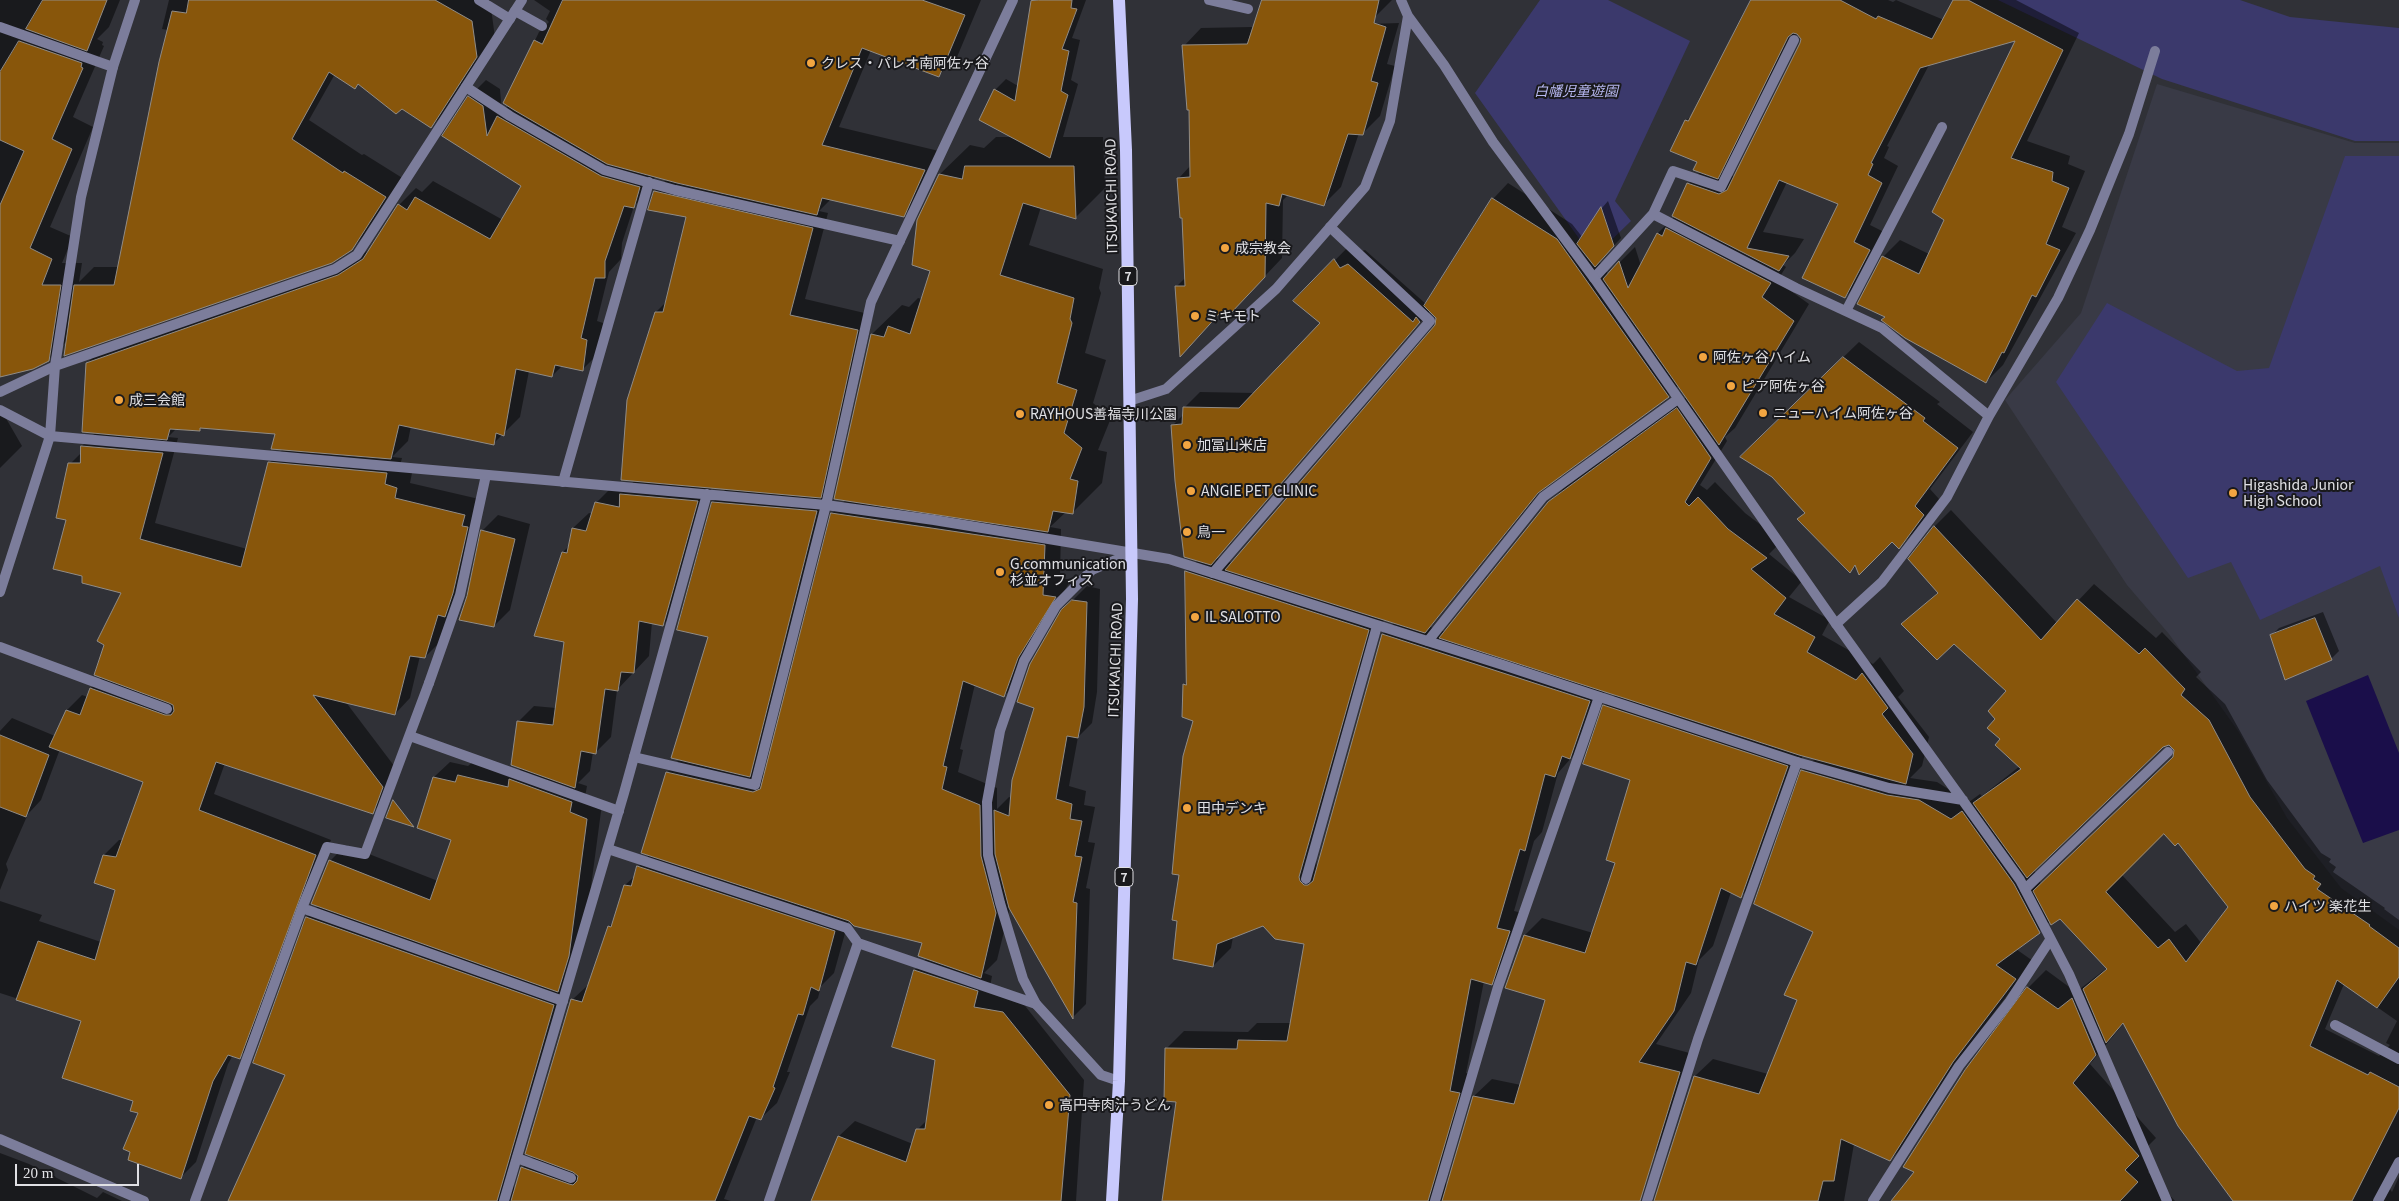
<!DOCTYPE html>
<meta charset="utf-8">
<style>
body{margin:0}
#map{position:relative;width:2399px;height:1201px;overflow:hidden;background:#303137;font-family:Georgia,serif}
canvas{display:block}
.scale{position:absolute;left:15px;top:1164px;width:124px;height:22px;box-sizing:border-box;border:2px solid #e0e0e4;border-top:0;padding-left:6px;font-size:15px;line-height:18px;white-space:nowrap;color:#e0e0e4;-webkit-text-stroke:4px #19191c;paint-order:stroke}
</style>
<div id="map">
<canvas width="2399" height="1201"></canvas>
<div class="scale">20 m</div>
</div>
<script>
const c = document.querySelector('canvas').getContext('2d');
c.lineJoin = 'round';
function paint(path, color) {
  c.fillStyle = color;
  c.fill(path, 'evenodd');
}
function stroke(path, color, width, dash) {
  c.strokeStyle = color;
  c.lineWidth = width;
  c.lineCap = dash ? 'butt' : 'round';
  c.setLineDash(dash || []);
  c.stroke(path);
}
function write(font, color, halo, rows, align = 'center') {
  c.font = font + ' Georgia,"Noto Sans JP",serif';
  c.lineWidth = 4;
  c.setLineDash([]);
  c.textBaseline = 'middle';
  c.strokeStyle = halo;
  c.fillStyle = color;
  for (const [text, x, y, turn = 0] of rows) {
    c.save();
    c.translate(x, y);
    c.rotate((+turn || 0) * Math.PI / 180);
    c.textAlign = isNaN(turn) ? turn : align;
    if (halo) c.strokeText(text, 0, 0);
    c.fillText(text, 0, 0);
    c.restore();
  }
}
paint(new Path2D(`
 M2157,84l198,59h44v787l-58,-42 -54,-70 -49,-87 -69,-97 -42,-49 -122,-185 76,-87z`), '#393a46');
paint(new Path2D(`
 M1540,0h68l82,41 -75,160 16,20 -38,37 -118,-165z
 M1998,0h242l50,17 109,11v113h-44l-193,-62z
 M2345,156h54v462l-19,-52 -120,54 -29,-58 -43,16 -132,-196 51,-79 130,68 32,-3z`), '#3b396c');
paint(new Path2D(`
 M2368,675l31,78v77l-36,13 -57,-142z`), '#1a0e4a');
paint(new Path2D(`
 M0,0h120l-11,27 -12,12 6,3 -1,3 2,1 -31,71 20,10 -43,100 23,10 -11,26h20l-3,19 15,-15h25l49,-237 -6,-1 7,-29h321l5,38 -46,70 -18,19 -72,-44 -5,5 -19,-14 -26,46 53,35 2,-1 40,25 -34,51 -19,19 -284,92 -19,19 -48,5z
 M534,0h447l-24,57 -19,19 -67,-26 -32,77 104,25 -21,45 -19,18 -72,-16 -12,12 9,2 -23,86 68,16 -37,166 -14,14 10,1 -78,275 11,3 67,-261 14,-13 26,-166 30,-29 7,2 9,-9 4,1 9,-29 9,-96 30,-29 14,3 12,-11h18l-34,-18 15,-29 11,-11 12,7 14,-86h54l-14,38 8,2 -9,40 7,4 -15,53h40l2,51 -29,29 -35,-10 -12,38 74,24 -4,19 2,5 -16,60 21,7 -13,43 18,15 -13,32 9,2 -5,31 -30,30 -6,-1 -16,15 11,2 -1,49 11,2 -36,59 -14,40 -17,17 -29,-12 -15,65 3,1 -5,22 39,16v21l12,-12 3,1 50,-187 25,-25 13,3 -3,103 -5,31 -14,14 -9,49 17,5 -2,14 11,2 -7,35 7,1 -9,45 4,1 -4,115 -13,13 -63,-110 -13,53 -13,13 8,3 -3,16 29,5 66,83 -8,121h-264l27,-65 16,-15 58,23 4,-14 10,-10 10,-61 -44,-13 22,-76 12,-12 -4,-16 -74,-23 -15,54 -13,13 -3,12 -8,8 -23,66h3l-13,31 -16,15 -4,-1 -33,82 7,2h-502l57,-127 21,-157 12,-12 11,-44 16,-16 92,36 15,-42 -19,-62 16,-15 18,4 7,-6 43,11 4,-3 -4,-46 16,-16 22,2 9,-67 -2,-89 6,-6 4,-18 16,-15 4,1 3,-11 16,-16 14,3 9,-10 21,-168 10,-10 22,-86 -33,-24 12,-13 -12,-3 -4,13 -17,17 -12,37 -1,16 -12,13 -12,49 6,2 -4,30 -17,17 -19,-5 -11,11 -23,-5 -9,46 -27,27 -82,-18 -3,15 -16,16 10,1 -3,11 13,4 -2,10 69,16 3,13 -41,129 -16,16 -5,-1 -10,42 -15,16 -50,-13 53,70 -10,26 -16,15 -147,-49 -11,31 117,46 -76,202 -16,15 -6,-2 -5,9 -32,98 -16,16 -97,-158 -83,-27v-92l42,14 -3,6 62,21 15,-53 -12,-34 15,-15h4l22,-59 -85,-32 -19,51 -13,14 -22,50 2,6 -8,20v-159l12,-13 43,18 12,-26 15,-15 6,2 3,-9 12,-12 20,-84 -40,-17 -15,-56 2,-55 12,-12v-6l14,-14 -9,-69 18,-17 252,-88 13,-9 29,-44 17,-17 6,4 11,-11 70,39 20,-34 -79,-50 25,-39 17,-17 14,9 2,23 7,-7 -4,-2 34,-71 10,-10 -3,-3 4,-8zM202,427l75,6 6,16 -14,14 -22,86 -92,-26 23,-85 -10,-1 9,-9 22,1zM712,487l15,1 -14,14 -3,134 -30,123 -12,13 -25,80 7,2 -12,13 -2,8 -11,10 -11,36 -5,6 -20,57 -17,16 -38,156 -12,12 -7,24 -2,-9 56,-193 -7,-3 12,-12 10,-36 18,-135 -17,-7 2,-11 -9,-3 12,-12 3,-19h3l15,-15 6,-47 32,-34 3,-34 11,3 15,-16z
 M1264,0h128l-24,24 31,-1 -12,41 8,2 -15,50 -17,17h-4l-18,54 -17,17 -36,-9 -5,5 -1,58 -35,37 -71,-8 10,-10 -2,-60 -5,-39 12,-13 -1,-56 -6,-63 17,-18 150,-3z
 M1751,0h137l5,2 3,-2 48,20 10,-20h62l63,33 -52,108 43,15 -2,8 17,7 -23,56 14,6 -73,132 -17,17 -99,-66 -4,-59 17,-17 29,14 17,-35 71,-180 -88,26 -42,81 2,1 -5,11 14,8 -28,59 16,8 -24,47 -17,17 -6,-94 -52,-21 -24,50 41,7 -9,14 -12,12 3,2 -9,14 32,23 -74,124 -10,9 2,4 -27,44 7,5 8,-8 30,31 37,28 -13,13 33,27 -13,16 41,23 -8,15 51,29 7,-7 24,34 -6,6 31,40 -7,29 -12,12 27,4 32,20 11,-8 2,2 38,-30 -18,-27 -5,-20 11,-28 -54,-48 -51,-19 36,-33 -29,-32 25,-33 16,-16 106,113 37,-39 62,54 6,-6 39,40 -5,5 29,27 42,76 54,73 10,6 -2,3 7,5 -3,5 52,36 -1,1 15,11v240l-12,25 5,7 7,-15v24h-164l-111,-178 -34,41 66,74 -14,14 13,12 -7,8 27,29h-283l24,-30 112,-183 18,-18 30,22 31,-24 -47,-51 -9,4 -35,28 17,12 -62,82 -63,99 -18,18 -36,-16 -10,57h-164l15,-125 18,-17 55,15 30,-75 16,-67 -12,-161 13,-12 -12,-4 -45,124 -17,17 -10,-4 -18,54 -14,14 -8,33 -35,51 41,11 -26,82 -18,18 -29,46h-457l11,-101 -12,-51 18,-18 64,1 9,-9h34l14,-80 -41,-18 -31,12 -2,11 -18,18 -34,-46 1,-46 15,-154 -11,-4 1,-32 2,-3 -1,-109 12,-12 -26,-134 12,-12v-6l16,-16 56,1 66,-70 -27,-22 55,-56 6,8 9,-3 61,54 67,-105 15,-16 64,41 11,14 19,-30 6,-7 13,37 -22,23 9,13 27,-27 6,19 17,-33 17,-17 13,-32 12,-12 -14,-51 8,-8zM1798,32l4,7 -67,138 -13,-5 12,-12zM1430,311l8,7 -2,8 -204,237 -16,-5zM1679,385l8,12 -121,89 -17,17 -103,129 -16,-5 115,-141 123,-90zM1384,619l11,3 -12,12 -66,235 -1,-10zM1605,690l11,4 -12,12 27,74 -15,82 -23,71 -51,-15 -17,17 22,64 -26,86 -29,-6 -18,17 -27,91 -2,-6 31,-106 -10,-2 18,-92 7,2 18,-17 18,-52 -13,-3 20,-70 8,-9 16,-59 29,-33zM2170,744l6,5 -2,8 -133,127 -7,-14 129,-124zM2164,832l14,10 51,65 -27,37 -16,-20 -11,8 -53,-57zM2344,984l53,37 -11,22 4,2 -11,11 -54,-27z
 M1859,342l81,60 -3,2 36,28 -43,57 9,10 -25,33 -15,15 -7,-7 -42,31 -51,-52 6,-7 -48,-71z
 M0,408l22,38 -22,22z
 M498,515l32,9 -20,86 -16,16 -26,-29 14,-66z
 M2323,612l16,39 -8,8 -60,-23 8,-8z
 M0,1153l29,11 68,34 6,-6 19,9h-122z`), '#0007');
const building = new Path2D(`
 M43,0h64l-20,51 -61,-22z
 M189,0h246l37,21 5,36 -46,71 -29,-19 -6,5 -38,-30 -3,5 -26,-17 -37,67 51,34 1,-2 42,26 -34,53 -20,13 -268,93 10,-71h40l45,-223 13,-51 14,2z
 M563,0h359l43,15 -26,62 -77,-29 -40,97 103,25 -21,47 -82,-19 -5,17 -140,-32 -70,-19 -93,-54 -11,-7 31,-63 8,4z
 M1039,0h33l-1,8 6,1 -15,40 7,2 -8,40 7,4 -18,63 -71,-38 15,-31 21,12 16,-100z
 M1262,0h117l-5,23 12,4 -15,54 7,2 -15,52 -15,-1 -24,72 -42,-12 -3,12 -13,-3 -1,74 -35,37h-11l-39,43 -5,-71h10l-3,-68h-2l-3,-40 13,-1 -1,-67h-2l-5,-65 65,-1z
 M1751,0h89l36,19 2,-3 54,23 21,-39h15l95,50 -52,108 42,14 -1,9 17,7 -23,56 14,6 -24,47 -4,-2 -28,58 -2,-1 -16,31 -81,-45 -24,-18 4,-3 -28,-13 25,-48 37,18 25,-54 -12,-8 83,-171 -95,27 -49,95 2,1 -5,11 14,8 -28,59 16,8 -25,48 -43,-20 36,-74 -59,-24 -32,68 42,8 -10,15 -107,-55 15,-33 32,11 8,-4 73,-147 1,-4 -4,-5 -4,-1 -5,4 -70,142 -25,-9 4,-8 -27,-11 15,-31 3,1z
 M19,41l63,22 -1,4 2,1 -31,71 20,10 -42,99 22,11 -10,26h19l-12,76 -16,8 -33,8v-172l24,-54 -24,-11v-68z
 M468,96l15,10 4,30 10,-20 104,60 39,11 -6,21 -10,-2 -19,55v17h-10l-14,60 6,2 -4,31 -28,-6 -3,12 -36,-8 -12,67 -8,-3 -2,12 -95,-20 -8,34 -120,-10 4,-15 -75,-6v3l-30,-2 -3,11 -85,-8 4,-69 252,-88 25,-16 35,-55 9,6 8,-13 75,42 31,-53 -79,-50z
 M965,166h109l2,53 -53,-16 -23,72 74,23 -4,21 2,4 -15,60 20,7 -13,43 18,15 -12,31 8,2 -5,33 -20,-3 -5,21 -214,-33 37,-165 13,3 4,-11 22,8 20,-63 -18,-6 5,-45 22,-46 23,5z
 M654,191l159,37 -23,87 68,15 -37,168 -200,-18 6,-80 28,-88h8l23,-95 -38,-7z
 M1492,198l65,41 112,158 -131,96 -113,140 -200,-63 210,-245 1,-7 -12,-12z
 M1601,207l13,39 -19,21 -18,-23z
 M1666,228l105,55 -9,14 32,24 -75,124 -116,-166 16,-18 9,27 29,-55 5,3z
 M1334,259l6,9 8,-4 65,58 3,-5 4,5 -209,243 -27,-8 -9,-76 -4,-56 11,-1 1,-17 56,1 81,-85 -27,-22z
 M1843,357l82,61 -2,3 35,27 -43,58 9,9 -25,34 -7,-7 -33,33 -4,-10 -5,8 -53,-54 8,-6 -33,-36 -32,-20z
 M1677,408l34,50 -26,44 4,4 9,-9 30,32 39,29 -16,11 35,29 -12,16 41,23 -8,15 49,28 6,-7 26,35 -6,6 31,40 -7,30 -107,-29 -360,-117 109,-136z
 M81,446l82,7 -23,86 101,28 27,-105 119,11 -2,11 12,4 -2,10 70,17 -3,11 6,1 -15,66 -8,24 -7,-2 -13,43 -15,-2 -15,59 -82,-20 70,92 -10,27 -157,-52 -17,48 117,45 -76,204 -12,-4 -15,26 -32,98 -53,-19 2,-8 -7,-3 15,-36 -8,-2 3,-10 -71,-23 19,-57 -65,-21 22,-59 57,19 20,-70 -21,-7 9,-28 13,2 27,-75 -94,-35 17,-37 14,5 10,-27 75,27h6l3,-4 -1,-6 -4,-2 -75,-28 10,-30 -7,-4 24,-48 -39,-10v-7l-29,-7 13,-49 -10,-2 12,-55h12z
 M620,494l78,7 -35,125 -24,-5 -5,52 -13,-1 -3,19 -13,-2 -9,65 -15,-3 -6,37 -64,-23 6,-44 36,4 11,-83 -30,-6 28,-84 5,1 5,-25 14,3 9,-29 24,5z
 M712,502l105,9 -67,266 -79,-19 37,-121 -31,-7z
 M831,513l214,32 -2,50 13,2 -38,61 -14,39 -41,-16 -20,85 4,1 -5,22 38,16 1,51 15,57 -15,65 -63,-22 4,-13 -68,-17 -5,-5 -208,-68 25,-81 87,20 7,-3z
 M1934,526l107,114 36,-41 62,55 6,-6 40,41 -4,6 28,25 41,77 55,72 10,7 -2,3 8,5 -4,5 53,36 -1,1 30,22v29l-22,31 -40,-28 -27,66 58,29 2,-3 29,15v21l-47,93h-119l-55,-75 -55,-103 -17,20 -23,-54 24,-20 -47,-50 -9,6 -18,-34 140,-134 1,-7 -5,-5 -6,2 -136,131 -54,-75 48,-34 -26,-24 5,-6 -13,-11 8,-9 -7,-8 18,-20 -52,-47 -17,16 -36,-36 37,-31 -30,-34zM2164,834l11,12 3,-3 50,64 -42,55 -17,-23 -11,9 -52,-56z
 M481,530l34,9 -21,88 -35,-7 8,-24z
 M1185,571l184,59 -70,247 1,4 4,4h4l5,-4 69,-247 208,67 -20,58 -8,-3 -7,21 -10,-3 -20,77 -5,-2 -23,79 13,3 -18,54 -21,-6 -21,112 10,2 -32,108h-266l14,-99 -12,-1 1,-53 72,1 1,-9 49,1 17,-97 -29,-5 -12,-13 -46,18 -4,23 -40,-8 4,-38 -5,-1 7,-45 -7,-1 4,-43 7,-75 10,-35 -11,-4 1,-33 3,1z
 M1072,600l15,2 -3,105 -6,31 -11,-2 -11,63 16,5 -2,15 12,2 -7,35 7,1 -9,45 4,1 -4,116 -64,-111 -14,-54 -1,-44 15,6 3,-36 22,-72 -17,-6 13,-38 31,-54z
 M2315,618l17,42 -47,20 -15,-45z
 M1603,705l185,61 -47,132 -20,-10 -25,77 -10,-3 -12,49 -35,51 41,10 -40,129h-198l31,-105 41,8 31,-104 -40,-12 19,-53 61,18 30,-90 -9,-3 24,-80 -47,-16z
 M0,735l49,20 -23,62 -26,-10z
 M1801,770l86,25 32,5 32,19 11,-8 52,73 26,49 -44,32 20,14 -63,83 -63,99 -49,-22 -7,42h-11l-5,20h-164l40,-125 65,18 38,-94 -13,-5 29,-63 -59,-28z
 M458,775l50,12 1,-8 63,23 -2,10 17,7 -18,137 -11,36 -247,-88 18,-44 101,40 21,-60 -34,-12 16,-51 22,5z
 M393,800l21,27 -28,-9z
 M637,866l198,65 -16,60 -8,-4 -8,28 -5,-1 -25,73 2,1 -14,32 -12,-4 -34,85h-204l10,-34 48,17 4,1 4,-4 1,-5 -5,-4 -48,-18 46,-155 11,3 26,-76 3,1 13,-42 7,1z
 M306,917l248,88 -57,196h-269l57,-126 -32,-12z
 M914,970l64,21 -4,16 29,5 67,83 -9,106h-250l27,-65 68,26 10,-33h9l10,-69 -43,-13z
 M2027,987l31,22 14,-11 24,57 -23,28 66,73 -14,14 13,12 -18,19h-229l23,-29 -11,-5 62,-97z`);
paint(building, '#88560b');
stroke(building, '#918c86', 1);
stroke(new Path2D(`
 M479,0l31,19
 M1209,0l39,9
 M515,11l27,15
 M0,27l113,40
 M466,87l44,29 94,54 71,20 225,51
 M1653,214l143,74 86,40 107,88
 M1594,278l59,-64 20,-43 48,16 73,-147
 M1846,311l96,-184
 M0,392l55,-26
 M563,482l86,-300
 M1213,573l217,-252 -100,-94
 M1836,624l46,-42 65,-85 42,-81 69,-118 32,-68 39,-96 26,-83
 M1428,641l115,-144 135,-98
 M0,647l167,62
 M410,736l209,75
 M634,757l121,28 71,-280
 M608,849l239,79 11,15 -89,258
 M1306,879l71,-253
 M2025,889l143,-137
 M302,908l261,93
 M858,943l178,61
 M517,1158l54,20
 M195,1201l107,-293 25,-61 38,7 64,-171
 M1435,1201l63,-214 101,-290
 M1647,1201l51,-162 99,-277
 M1873,1201l86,-135 51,-65 40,-61`), '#7c7d9b', 10);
stroke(new Path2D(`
 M429,683l31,-88 26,-120`), '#7c7d9b', 10);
stroke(new Path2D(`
 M1401,0l7,16 36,49 49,77 101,136 242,346 184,256 49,94 98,227
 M55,366l280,-97 22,-14 165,-255
 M1129,401l37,-12 110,-100 89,-102 25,-66 18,-105
 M0,410l50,26 776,69 108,15 235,39 334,106 294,97 92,26 74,12
 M826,505l45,-203 142,-302
 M0,592l50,-156 5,-70 26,-169 32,-130 22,-67
 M2335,1025l64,34
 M1119,1081l-18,-6 -65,-71 -13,-25 -23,-76 -12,-48 -1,-53 13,-71 24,-70 32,-55 36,-36 40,-17
 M0,1139l144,62
 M504,1201l120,-408 83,-299
 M2378,1201l21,-39`), '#7c7d9b', 10);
stroke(new Path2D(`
 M1112,1201l7,-120 13,-482 -6,-449 -7,-150`), '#c8c9fc', 12);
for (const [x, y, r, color] of [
 [811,63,5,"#f2a541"],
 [1225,248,5,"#f2a541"],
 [1195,316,5,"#f2a541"],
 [1703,357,5,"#f2a541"],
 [1731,386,5,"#f2a541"],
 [119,400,5,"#f2a541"],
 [1763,413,5,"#f2a541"],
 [1020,414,5,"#f2a541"],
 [1187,445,5,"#f2a541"],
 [1191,491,5,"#f2a541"],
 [2233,493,5,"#f2a541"],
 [1187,532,5,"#f2a541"],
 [1000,572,5,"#f2a541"],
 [1195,617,5,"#f2a541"],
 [1187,808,5,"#f2a541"],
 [2274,906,5,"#f2a541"],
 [1049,1105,5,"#f2a541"]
]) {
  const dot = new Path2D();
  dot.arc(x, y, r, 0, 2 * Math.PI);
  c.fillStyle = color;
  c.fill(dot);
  stroke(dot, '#19191c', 2);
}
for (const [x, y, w] of [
 [1128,276,18],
 [1124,877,18]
]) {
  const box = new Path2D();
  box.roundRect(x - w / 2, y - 9.5, w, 19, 4);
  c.fillStyle = '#19191c';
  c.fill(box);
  stroke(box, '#e0e0e4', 1);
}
write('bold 12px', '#e0e0e4', null, [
 ["7",1128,276],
 ["7",1124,877]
]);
write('14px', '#e0e0e4', '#19191c', [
 ["クレス・パレオ南阿佐ヶ谷",821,63],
 ["成宗教会",1235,248],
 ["ミキモト",1205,316],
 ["阿佐ヶ谷ハイム",1713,357],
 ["ピア阿佐ヶ谷",1741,386],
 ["成三会館",129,400],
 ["ニューハイム阿佐ヶ谷",1773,413],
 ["RAYHOUS善福寺川公園",1030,414],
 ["加冨山米店",1197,445],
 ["Higashida Junior",2243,485],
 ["High School",2243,501],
 ["ANGIE PET CLINIC",1201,491],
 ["鳥一",1197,532],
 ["G.communication",1010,564],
 ["杉並オフィス",1010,580],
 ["IL SALOTTO",1205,617],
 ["田中デンキ",1197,808],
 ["ハイツ 楽花生",2284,906],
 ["高円寺肉汁うどん",1059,1105]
], 'left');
write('italic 14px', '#b7b8f1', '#19191c', [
 ["白幡児童遊園",1576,91]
]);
write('14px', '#e0e0e4', '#19191c', [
 ["ITSUKAICHI ROAD",1111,196,-91],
 ["ITSUKAICHI ROAD",1115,660,-88]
]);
</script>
